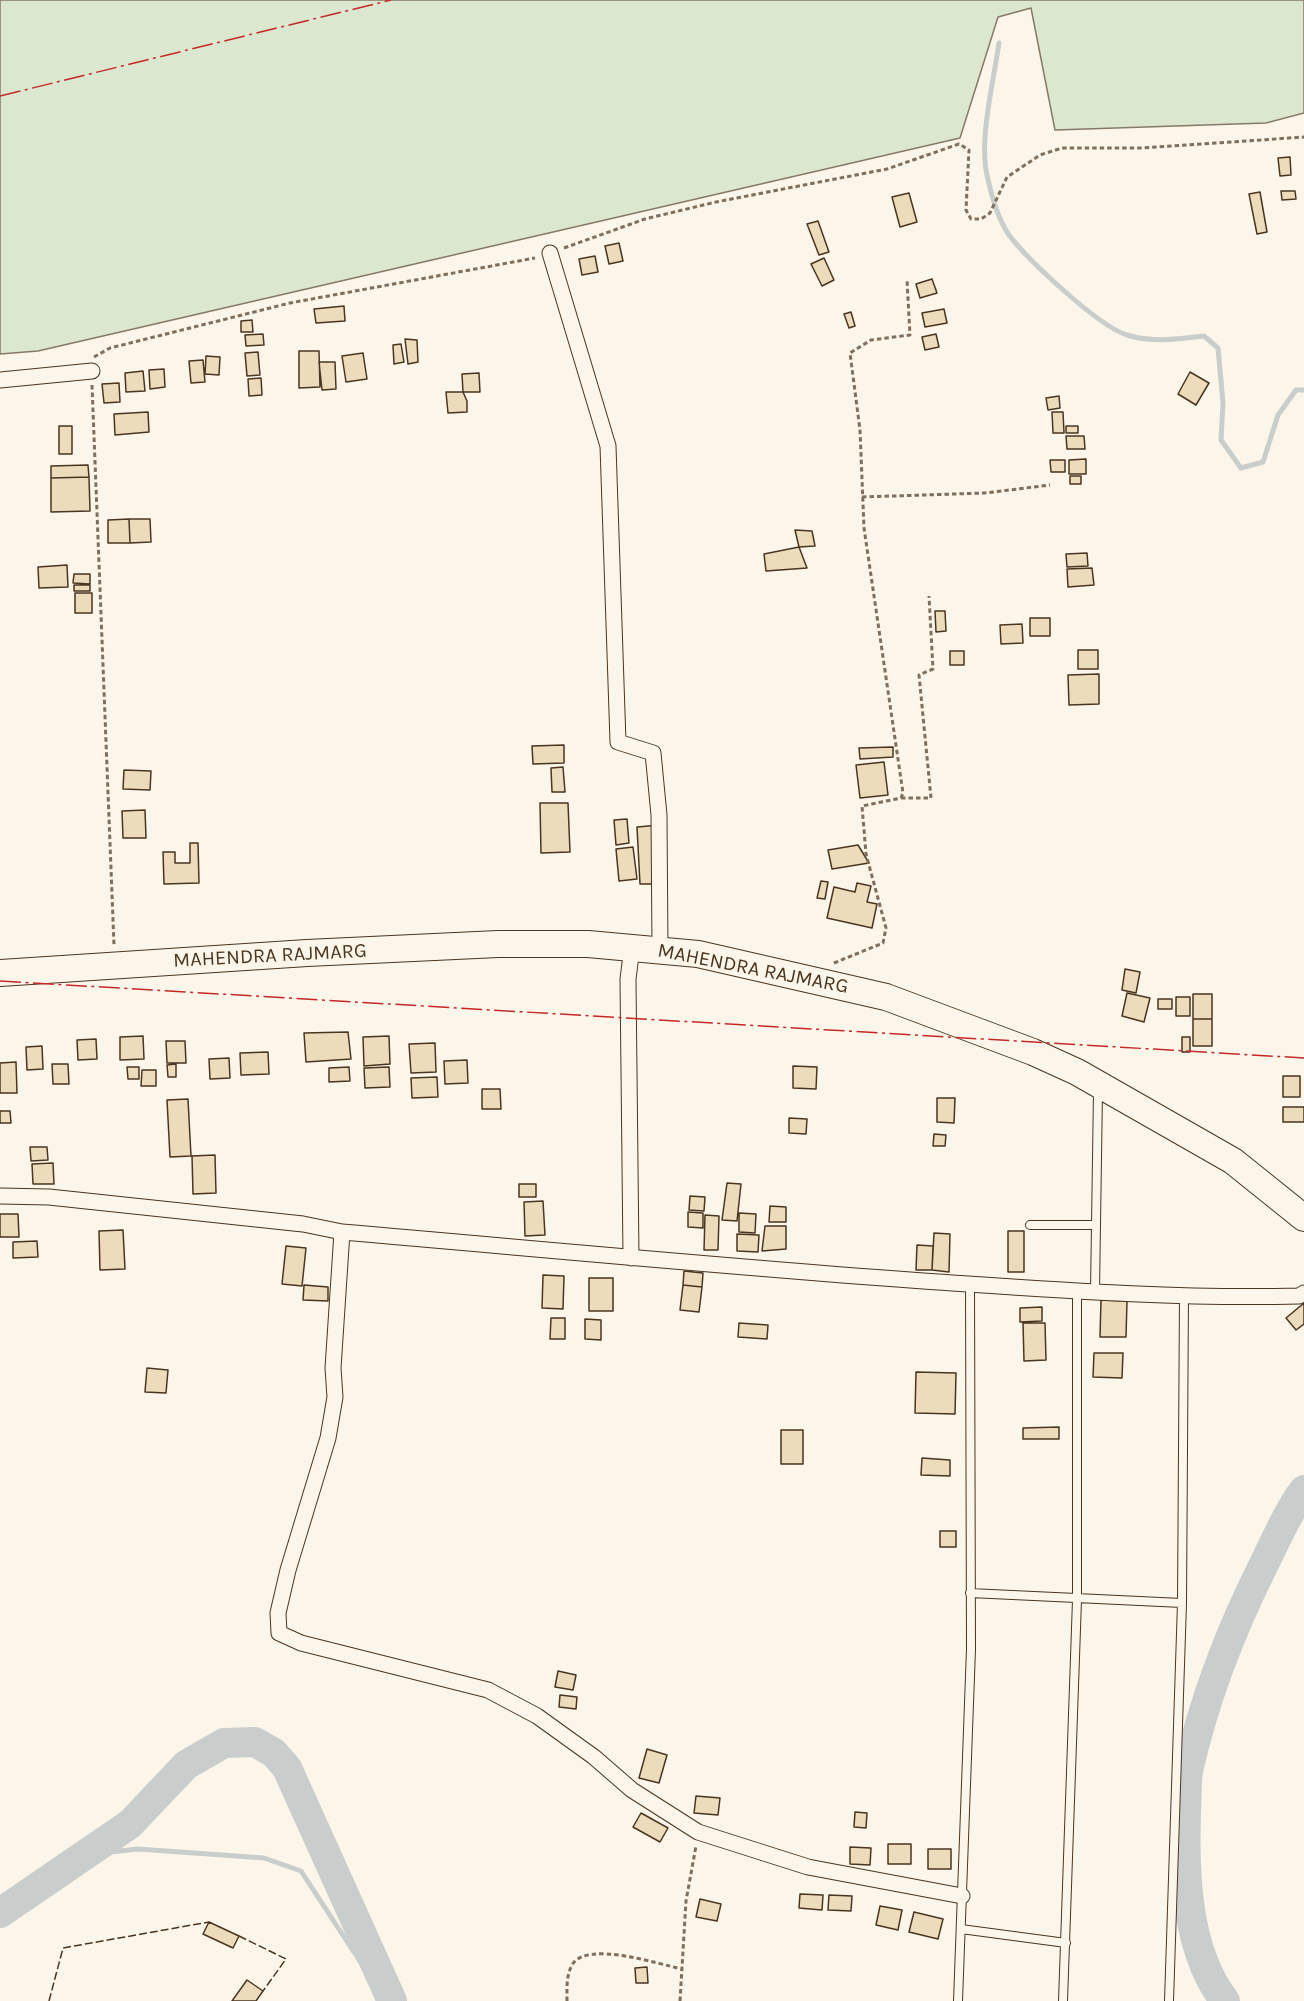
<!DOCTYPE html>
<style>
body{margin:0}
canvas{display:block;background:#fbf6e9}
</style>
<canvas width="1304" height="2001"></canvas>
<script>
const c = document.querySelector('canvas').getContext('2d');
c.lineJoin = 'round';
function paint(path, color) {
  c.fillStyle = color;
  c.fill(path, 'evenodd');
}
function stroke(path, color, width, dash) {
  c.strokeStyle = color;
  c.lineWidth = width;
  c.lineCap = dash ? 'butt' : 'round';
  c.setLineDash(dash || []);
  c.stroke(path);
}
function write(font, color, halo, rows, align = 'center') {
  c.font = font + ' Karla,sans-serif';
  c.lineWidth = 4.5;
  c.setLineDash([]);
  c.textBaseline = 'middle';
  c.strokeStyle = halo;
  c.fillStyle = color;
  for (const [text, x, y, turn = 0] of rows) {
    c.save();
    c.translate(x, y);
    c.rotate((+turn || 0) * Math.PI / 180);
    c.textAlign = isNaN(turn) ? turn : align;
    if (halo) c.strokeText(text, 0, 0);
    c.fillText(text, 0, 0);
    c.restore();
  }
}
const green = new Path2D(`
 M0,0h1304v113l-38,10 -211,7 -24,-122 -33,9 -38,121 -922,213 -38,3z`);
paint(green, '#dce7d0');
stroke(green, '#887966', 1.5);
stroke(new Path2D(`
 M999,43c-5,35 -19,93 -13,127 4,20 11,48 23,65 19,25 89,91 118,100 25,8 52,4 77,1l14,12 5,55 -2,37 20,28 22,-6 15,-47 18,-25h8
 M83,1855l55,-6 126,9 37,13 85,130`), '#c9cecd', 5);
stroke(new Path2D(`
 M0,1913l130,-89 56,-59 38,-22 31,-1 19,11 13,15 105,233
 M1225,2001c-39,-50 -41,-128 -39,-189 1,-13 0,-28 2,-41 16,-72 42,-139 75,-205 13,-26 24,-53 41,-76`), '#c9cecd', 30);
const building = new Path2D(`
 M1290,157l1,18 -11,1 -2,-18z
 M1281,191h14l1,8 -14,1z
 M1260,192l7,40 -10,2 -8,-40z
 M909,193l8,29 -17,5 -8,-30z
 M818,221l11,31 -10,3 -12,-31z
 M619,243l4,18 -14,3 -4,-18z
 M595,256l3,16 -16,3 -3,-16z
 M824,258l10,22 -12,6 -11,-22z
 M932,279l5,14 -17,5 -4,-14z
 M344,306l1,15 -29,2 -2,-14z
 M944,309l3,14 -22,4 -3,-14z
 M851,312l4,14 -6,2 -5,-14z
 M252,320l1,12h-12v-11z
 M263,334l1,11 -18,1 -1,-11z
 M936,334l3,13 -14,3 -3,-13z
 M405,339l12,1 1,22 -10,2z
 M401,344l3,18 -10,2 -1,-19z
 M299,351h20l1,36 -21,1z
 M258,352l2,23 -13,1 -2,-23z
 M363,353l4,26 -21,3 -4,-26z
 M206,356l14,1 -1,18 -14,-1z
 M203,360l2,22 -14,1 -2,-22z
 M319,362h16l1,27 -14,1z
 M164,369l1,18 -15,2 -1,-19z
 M143,371l2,20 -19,1 -1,-19z
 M1190,372l19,11 -13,22 -18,-11z
 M479,373l1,19h-17l-1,-18z
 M261,378l1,17 -13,1 -1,-17z
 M119,383l1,19 -16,1 -2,-19z
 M446,392h17l4,9v11l-19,1z
 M1059,396l1,12 -12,2 -2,-12z
 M148,412l1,20 -34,3 -1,-21z
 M1052,412h11l1,21h-11z
 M59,426h13v28h-13z
 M1066,426h12v7h-12z
 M1066,436h18l1,13h-18z
 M1086,459v15h-17v-14z
 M1050,460h15v12h-14z
 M88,465l1,12 -38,1v-12z
 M1070,476h11v8h-11z
 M89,477l1,34 -39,1v-34z
 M129,519l1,24h-22v-23z
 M129,519h21l1,23 -21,1z
 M795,530l17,1 3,15 -16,1z
 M799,547l8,21 -41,3 -2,-17z
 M1087,553l1,13 -21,1 -1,-13z
 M67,565l1,22 -29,1 -1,-21z
 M1092,568l2,17 -26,2 -1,-18z
 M74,574h16v10l-17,-1z
 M74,585h16v6h-16z
 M75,593h17v20h-17z
 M935,611h10l1,20 -10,1z
 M1030,618h20v18h-20z
 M1022,624l1,19 -22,1 -1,-19z
 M1078,650h20v19h-20z
 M950,651h14v14h-14z
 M1099,674v30l-30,1 -1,-30z
 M564,745v18l-31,1 -1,-18z
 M893,747v10l-33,2 -1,-11z
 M884,762l4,33 -28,3 -4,-33z
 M563,767l2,25h-13l-1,-24z
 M124,770l27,1 -1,19 -27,-1z
 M540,803h28l2,49 -29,1z
 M145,810l1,28h-23l-1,-27z
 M627,819l2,24 -13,2 -2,-25z
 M660,825l2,59h-22l-3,-57z
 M190,843h8l1,40 -35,1 -1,-32h12v11h15z
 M858,845l11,18 -37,6 -4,-19z
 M633,847l4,32 -18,2 -3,-32z
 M821,881l7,1 -3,17 -8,-1z
 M857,883l14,3 -4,16 10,2 -5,24 -45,-10 7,-31 21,5z
 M1125,969l15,3 -4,21 -14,-3z
 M1127,993l23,5 -6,24 -22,-6z
 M1193,994h19v25h-19z
 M1176,997h14v19h-14z
 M1158,999h14v10h-14z
 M1193,1019h19v27h-19z
 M348,1032l3,27 -45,3 -2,-29z
 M143,1036l1,23 -24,1v-23z
 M389,1036l1,28 -26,2 -1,-29z
 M1182,1037h8v15h-8z
 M96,1039l1,20 -19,1 -1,-20z
 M166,1041h19l1,22h-19z
 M435,1043l1,29 -25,1 -2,-29z
 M42,1046l1,23 -16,1 -1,-23z
 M268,1052l1,22 -28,1 -1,-22z
 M229,1058l1,20 -20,1 -1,-20z
 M467,1060l1,23 -23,1 -1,-23z
 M16,1062l1,31h-17v-30z
 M52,1064h16l1,20h-16z
 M176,1064v13h-8l-1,-12z
 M793,1066l24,1 -1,22 -23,-1z
 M127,1067h12v12h-11z
 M349,1067l1,14 -21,1v-14z
 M389,1067l1,20 -25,1 -1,-20z
 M142,1070h14v16h-15z
 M1283,1076h17v21h-17z
 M437,1077l1,20 -26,1 -1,-20z
 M482,1089h18l1,20h-19z
 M937,1098h18l-1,25 -17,-1z
 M188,1099l3,57 -21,1 -3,-57z
 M1283,1107h21v15h-21z
 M0,1111h10l1,12h-11z
 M789,1118l18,1 -1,15 -17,-1z
 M934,1134l12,1 -1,11h-12z
 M30,1147h17l1,13 -17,1z
 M215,1155l1,38 -23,1 -1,-38z
 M53,1163l1,21h-21l-1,-20z
 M727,1183l14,1 -4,37 -15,-1z
 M519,1184h17v13h-17z
 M690,1196l15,1 -1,14 -15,-1z
 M543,1201l2,34 -20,1 -1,-34z
 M770,1206l16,1v15h-17z
 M688,1212l15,1v15l-15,-1z
 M739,1213l17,1 -1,19 -16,-1z
 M0,1214h18l1,23h-19z
 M705,1215l14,1 -1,34h-14z
 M765,1226h21v23l-24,2z
 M123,1230l2,39 -25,1 -1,-39z
 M1008,1231h16v41h-16z
 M934,1233l16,1 -1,38 -17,-2z
 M737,1234l22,1 -1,17 -21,-1z
 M37,1241l1,16 -25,1v-16z
 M917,1245l16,1 -1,24h-16z
 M286,1246l20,2 -4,38 -20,-2z
 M684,1271l19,2 -1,14 -19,-2z
 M543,1275l21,1 -1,33 -21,-1z
 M589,1278h24v33h-24z
 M304,1285l24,2v14l-25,-1z
 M683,1285l19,2 -3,25 -19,-2z
 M1101,1300l26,1 -1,36h-26z
 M1304,1303v21l-8,6 -10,-12z
 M1042,1307v14l-22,1v-14z
 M551,1318h14v21h-15z
 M585,1319l16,1v20l-16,-1z
 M739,1323l29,2 -1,14 -29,-2z
 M1023,1323h22l1,37 -22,1z
 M1094,1353h29l-1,25 -29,-1z
 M147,1368l21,2 -2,23 -21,-1z
 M916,1372l40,1 -1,41 -40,-1z
 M1059,1427v12h-36v-11z
 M781,1430h22v34h-22z
 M922,1458l28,2v16l-29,-1z
 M940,1531h16v16h-16z
 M558,1671l18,4 -3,15 -18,-3z
 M560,1695l17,2 -1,12 -17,-2z
 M647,1749l20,6 -8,28 -20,-5z
 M696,1796l24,2 -2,17 -24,-2z
 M855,1812l12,1 -1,15 -12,-1z
 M641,1813l27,15 -8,14 -27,-15z
 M888,1844h23v20h-23z
 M850,1847l21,1 -1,17 -20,-1z
 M928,1849h23v20h-23z
 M800,1894l23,1 -1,15 -23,-2z
 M829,1895l23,1 -1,15 -23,-1z
 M700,1899l21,5 -4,17 -21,-4z
 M880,1906l22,4 -4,20 -22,-5z
 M914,1912l29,7 -5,20 -29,-7z
 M209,1922l30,14 -6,12 -30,-14z
 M647,1967l1,16h-12l-1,-15z
 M247,1980l16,11 -7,10h-24z`);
paint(building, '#ecdcbc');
stroke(building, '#4a3520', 1.5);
const service = new Path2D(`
 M1030,1225h66
 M1095,1291l3,-200
 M970,1593l212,10
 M961,1929l105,14
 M958,2001l13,-352 -1,-365
 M1063,2001l14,-401v-310
 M1169,2001l13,-398 2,-308`);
const minor = new Path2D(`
 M550,253l58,193 10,296 35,11 6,62 1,134
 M0,380l92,-9
 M0,1196l49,1 254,27 39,8c199,17 397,36 596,50 120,8 241,17 361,14l5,-3
 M342,1232l-9,136 2,29 -7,41 -40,132 -10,43 1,20 22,10 187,47 49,26 57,41 38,33 66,42 110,35 154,29
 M631,1258l-3,-279 4,-32`);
const trunk = new Path2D(`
 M0,973l307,-20 191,-9h90l110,10 188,43 147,55 44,20 156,89 71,57`);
stroke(service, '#4a3520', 10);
stroke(minor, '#4a3520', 17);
stroke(trunk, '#4a3520', 28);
stroke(new Path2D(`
 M564,248l81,-29 71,-17 171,-33 72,-25 10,6 -3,60 5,9h10l9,-6 17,-36 33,-22 22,-7h80l162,-11
 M94,357l16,-9 180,-45 245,-45
 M92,385l22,560
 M862,497l123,-4 65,-8
 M901,798h30l-12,-123 14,-6 -4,-73
 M834,963l49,-20 3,-15 -20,-74 -4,-48 39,-8 2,-5 -39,-265 -4,-98 -10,-77 21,-13 39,-5 -3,-55
 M567,2001c0,-12 -1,-25 5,-36 14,-25 86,-1 110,4
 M680,2001l6,-100 10,-55`), '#7f6f5c', 3, [4.5, 3]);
stroke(service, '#fbf6e9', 8);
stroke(minor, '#fbf6e9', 15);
stroke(trunk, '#fbf6e9', 26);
stroke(new Path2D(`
 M239,1936l47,23 -23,32
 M49,2001l14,-53 146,-26`), '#4a3520', 1.5, [8, 3]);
stroke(new Path2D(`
 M0,96l391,-96
 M0,981l1304,77`), '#c62828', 1.5, [21, 4.5, 3, 4.5]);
write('20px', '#4a3520', '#fbf6e9', [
 ["MAHENDRA RAJMARG",270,956,-3],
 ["MAHENDRA RAJMARG",753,969,11]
]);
</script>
